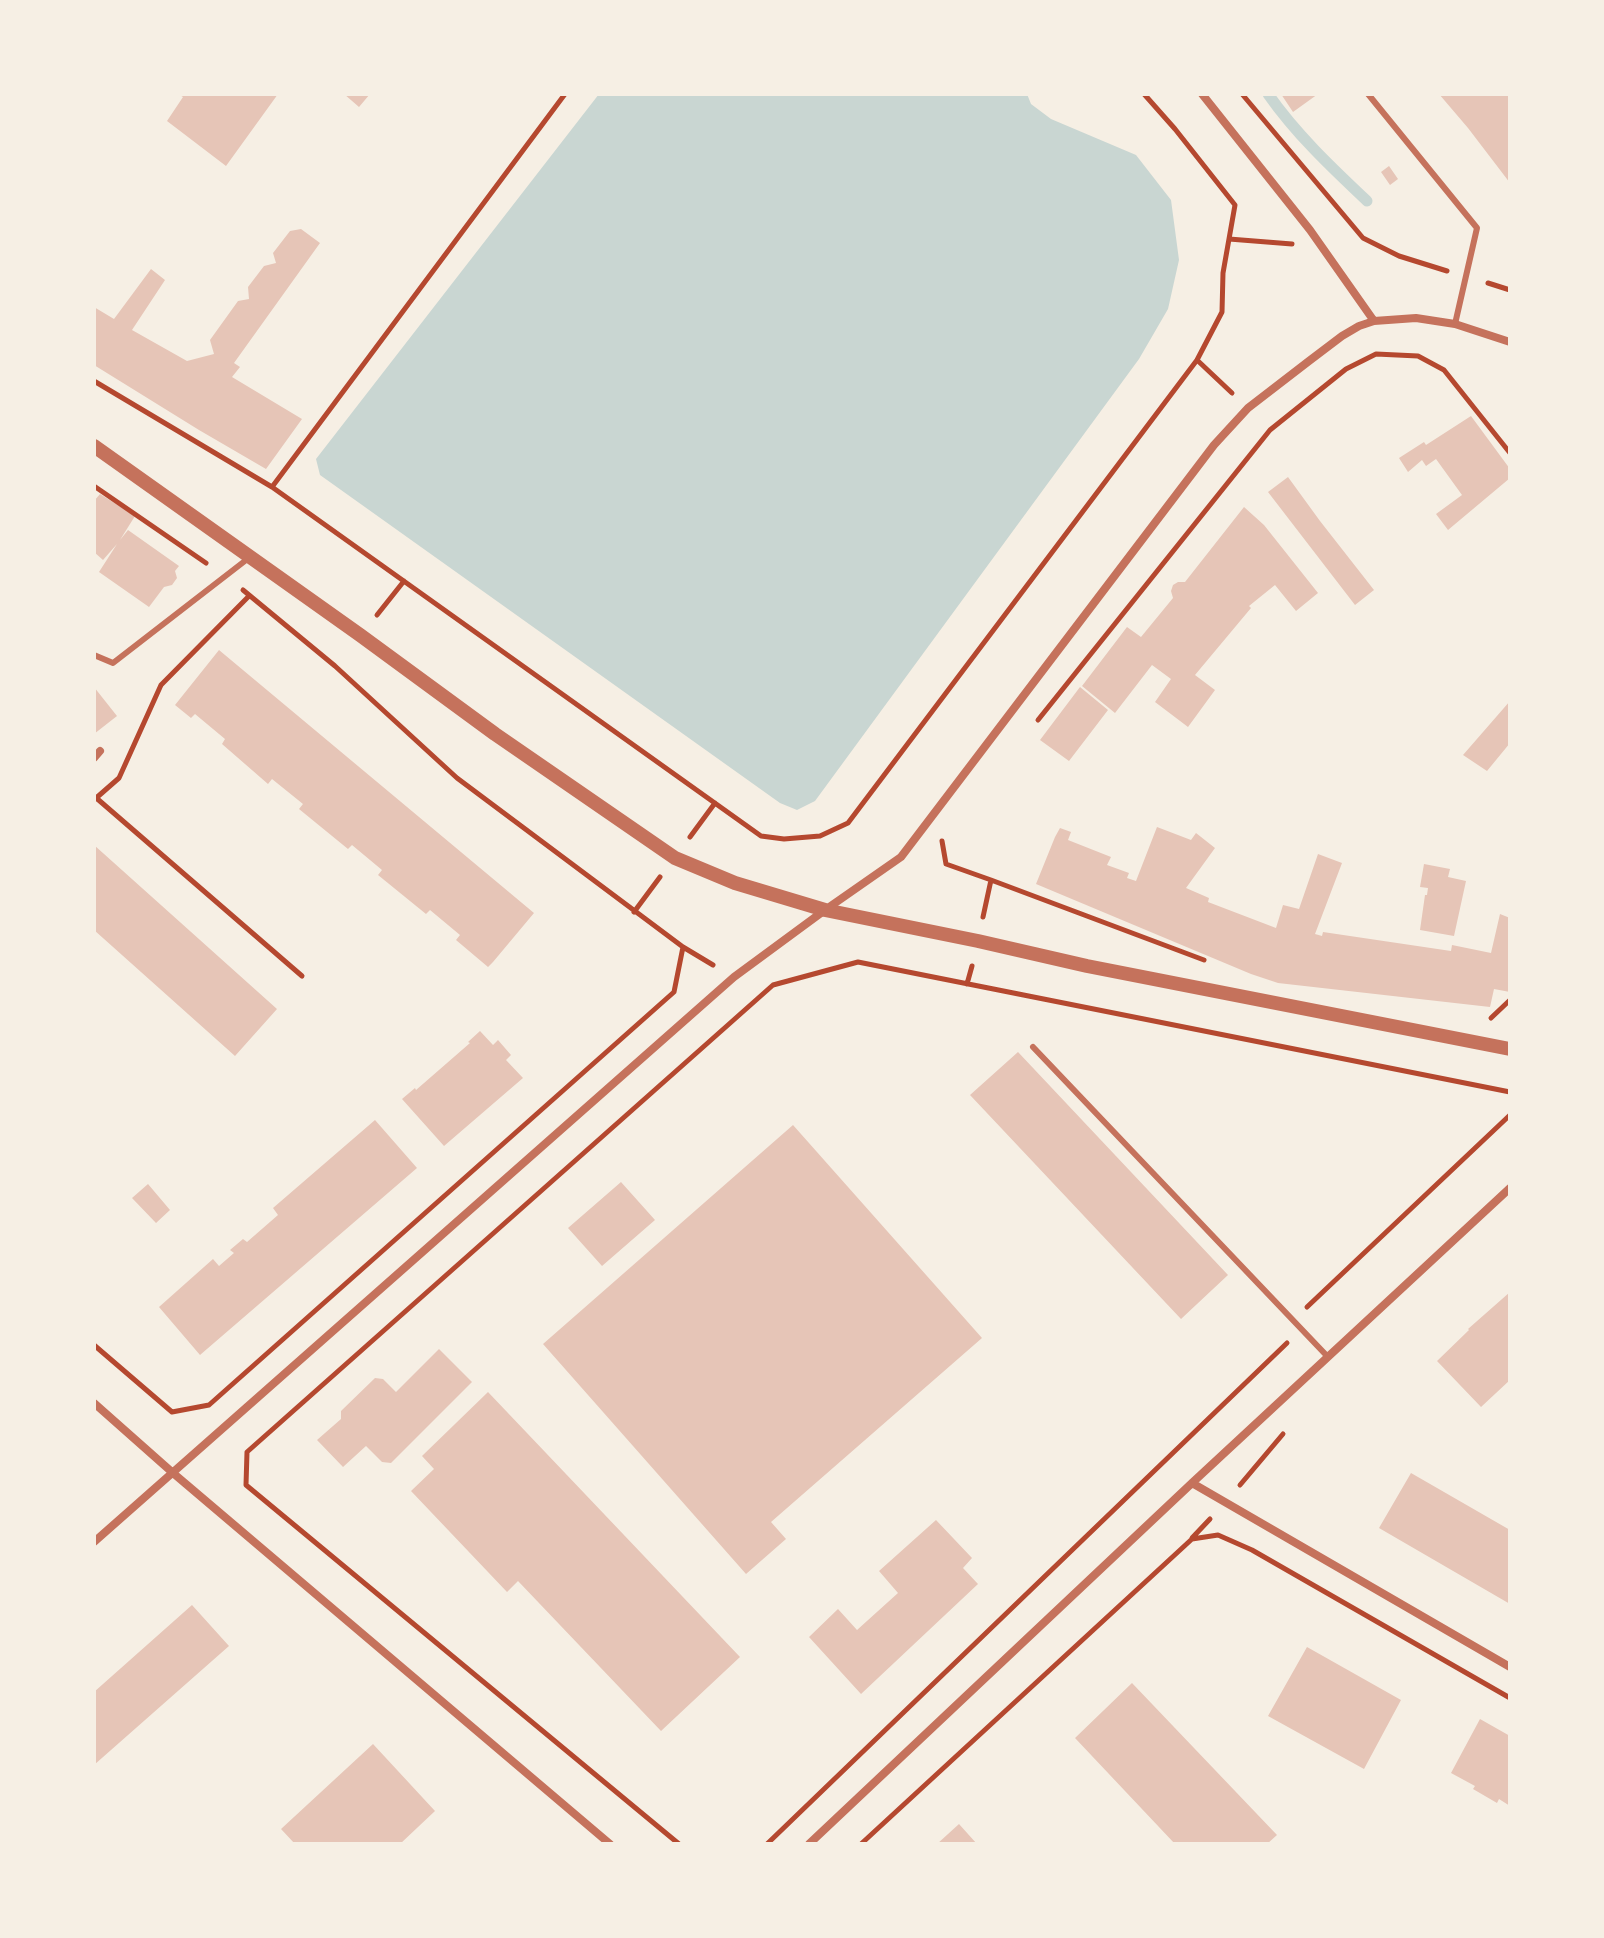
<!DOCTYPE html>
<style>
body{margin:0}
#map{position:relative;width:1604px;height:1938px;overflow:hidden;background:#f6efe4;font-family:Jost,sans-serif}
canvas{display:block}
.frame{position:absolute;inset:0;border:96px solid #f6efe4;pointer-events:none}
</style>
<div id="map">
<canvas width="1604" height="1938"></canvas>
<div class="frame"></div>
</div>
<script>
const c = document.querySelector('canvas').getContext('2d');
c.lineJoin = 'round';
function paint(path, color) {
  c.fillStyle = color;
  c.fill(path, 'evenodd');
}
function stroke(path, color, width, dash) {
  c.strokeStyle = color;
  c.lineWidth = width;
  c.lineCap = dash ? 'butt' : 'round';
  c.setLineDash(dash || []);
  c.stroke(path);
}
paint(new Path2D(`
 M599,94h428l4,10 20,15 85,36 35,45 8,60 -11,49 -29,50 -324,442 -18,9 -17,-7 -460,-328 -4,-16z`), '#c9d6d2');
stroke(new Path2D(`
 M1268,94c28,40 63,73 99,107`), '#c9d6d2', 11);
paint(new Path2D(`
 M178,94h100l-52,72 -59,-45 16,-24z
 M344,94h26l-11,13z
 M1281,94h37l-25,18z
 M1439,94h71v89l-42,-55z
 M1389,166l9,13 -8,6 -9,-13z
 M301,229l19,14 -86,120 6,4 -8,10 70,42 -36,50 -67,-39 -105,-65v-58l20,12 37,-50 14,11 -33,50 55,31 27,-7 -4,-14 28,-39 11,-2 -1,-12 16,-21 12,-3 -3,-10 17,-22z
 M1471,416l39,53v9l-62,52 -12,-16 26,-19 -26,-36 -10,7 -4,-6 -14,12 -9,-14 25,-16 2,3z
 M1288,477l32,44 54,69 -19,15 -87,-113z
 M100,494l35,22 -15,24 8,-10 51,36 -4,5 2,7 -5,7 -8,2 -15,20 -50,-35 18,-28 -14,16 -9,-8v-51z
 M1244,507l20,18 54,68 -22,18 -21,-26 -26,21 2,2 -56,67 20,15 -27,37 -33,-25 16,-23 -19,-14 -37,48 -33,-27 45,-59 14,10 32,-39 -2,-7 2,-6 5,-3h7z
 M219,650l315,263 -41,49 -5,5 -32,-27 4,-5 -30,-25 -4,4 -48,-39 4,-5 -30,-25 -4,4 -49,-40 4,-5 -31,-25 -4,5 -46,-40 3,-5 -30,-25 -4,4 -16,-13z
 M94,687l23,29 -23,18z
 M1080,687l28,23 -39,51 -29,-21z
 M1510,701v42l-23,28 -24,-16z
 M1157,827l34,13 5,-7 19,15 -29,40 23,10 -1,4 68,26 7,-23 16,4 19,-55 24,9 -27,71 7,2 1,-4 128,19 1,-6 39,8 9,-39 10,4 -2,11h2v63l-16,-3 -4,18 -212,-24 -27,-9 -215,-90 19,-47 5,-9 11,4 -3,8 43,17 -4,8 22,8 -2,5 9,3z
 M94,845l183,164 -42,47 -141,-126z
 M1424,864l26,5 -2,8 18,4 -12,55 -34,-6 5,-35h2l1,-7 -8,-1z
 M480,1031l13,14 5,-5 13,15 -5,5 17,18 -79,68 -42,-47 13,-11 1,2 54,-47 -2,-1z
 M1018,1052l210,223 -47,44 -211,-224z
 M375,1120l42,48 -217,187 -41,-48 54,-48 6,7 15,-13 -4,-3 13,-11 4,3 31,-27 -5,-7z
 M793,1125l189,213 -211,184 15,17 -40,35 -203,-230z
 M621,1182l34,38 -53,46 -34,-38z
 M148,1184l22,26 -14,13 -24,-25z
 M1510,1292v88l-29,27 -44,-46 32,-31 -1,-1z
 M439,1349l33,33 -81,81 -9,-1 -16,-16 -23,21 -26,-27 24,-21v-8l34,-33 8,1 13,13z
 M488,1392l252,265 -79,74 -143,-150 -11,11 -96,-101 23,-22 -12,-13z
 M1411,1473l99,57v74l-131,-76z
 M936,1520l36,38 -9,10 15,16 -117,110 -52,-57 29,-28 19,21 41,-37 -19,-22z
 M192,1605l37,41 -135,119v-73z
 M1307,1647l94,53 -37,69 -96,-53z
 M1132,1683l145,152 -10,9h-92l-100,-106z
 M1480,1719l30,17v70l-11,-7 -2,4 -24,-14 2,-3 -24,-13z
 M373,1744l62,67 -35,33h-105l-14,-15z
 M959,1824l18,20h-40z`), '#e6c5b7');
stroke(new Path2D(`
 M565,94l-293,393 489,349 23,3 36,-3 28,-13 349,-463
 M1144,94l31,35 60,76 -12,68 -1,39 -25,48 35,33
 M1242,94l121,144 36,18 48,15
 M1229,239l63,5
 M1488,283l22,7
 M94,381l178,106
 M94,486l112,77
 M377,615l27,-34
 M1038,720l232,-290 76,-61 30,-15 42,2 26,14 66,83
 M94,796l208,180
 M95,799l24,-21 42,-93 88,-89
 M690,837l25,-34
 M942,841l4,23 45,16 -8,37
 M991,880l213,80
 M634,912l26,-35
 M683,947l30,18
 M967,984l5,-18
 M1491,1018l19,-18
 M1307,1307l203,-192
 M94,1345l78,67 37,-7 465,-413 9,-45 -226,-169 -122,-112 -92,-76
 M1240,1485l43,-51
 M1192,1538l18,-19
 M679,1844l-433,-359 1,-33 526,-467 85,-23 652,130
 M767,1844l520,-501
 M861,1844l331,-305 26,-4 34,15 258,148`), '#b5482f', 5);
stroke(new Path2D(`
 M1368,94l109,134 -22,96
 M94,655l19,8 137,-106
 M1033,1047l295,310`), '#c5725c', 6);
stroke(new Path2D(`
 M1202,94l108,136 64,91 42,-3 39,6 55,18
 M94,758l6,-7
 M94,1403l79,70 437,371
 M1192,1483l318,184
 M94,1542l640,-565 91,-67 76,-53 313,-412 34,-37 61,-47 33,-25 17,-10 15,-5
 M809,1844l383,-361 318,-295`), '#c5725c', 8);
stroke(new Path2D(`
 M94,446l266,189 135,99 180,124 60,25 90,27 153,31 109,25 423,83`), '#c5725c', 14);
</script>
